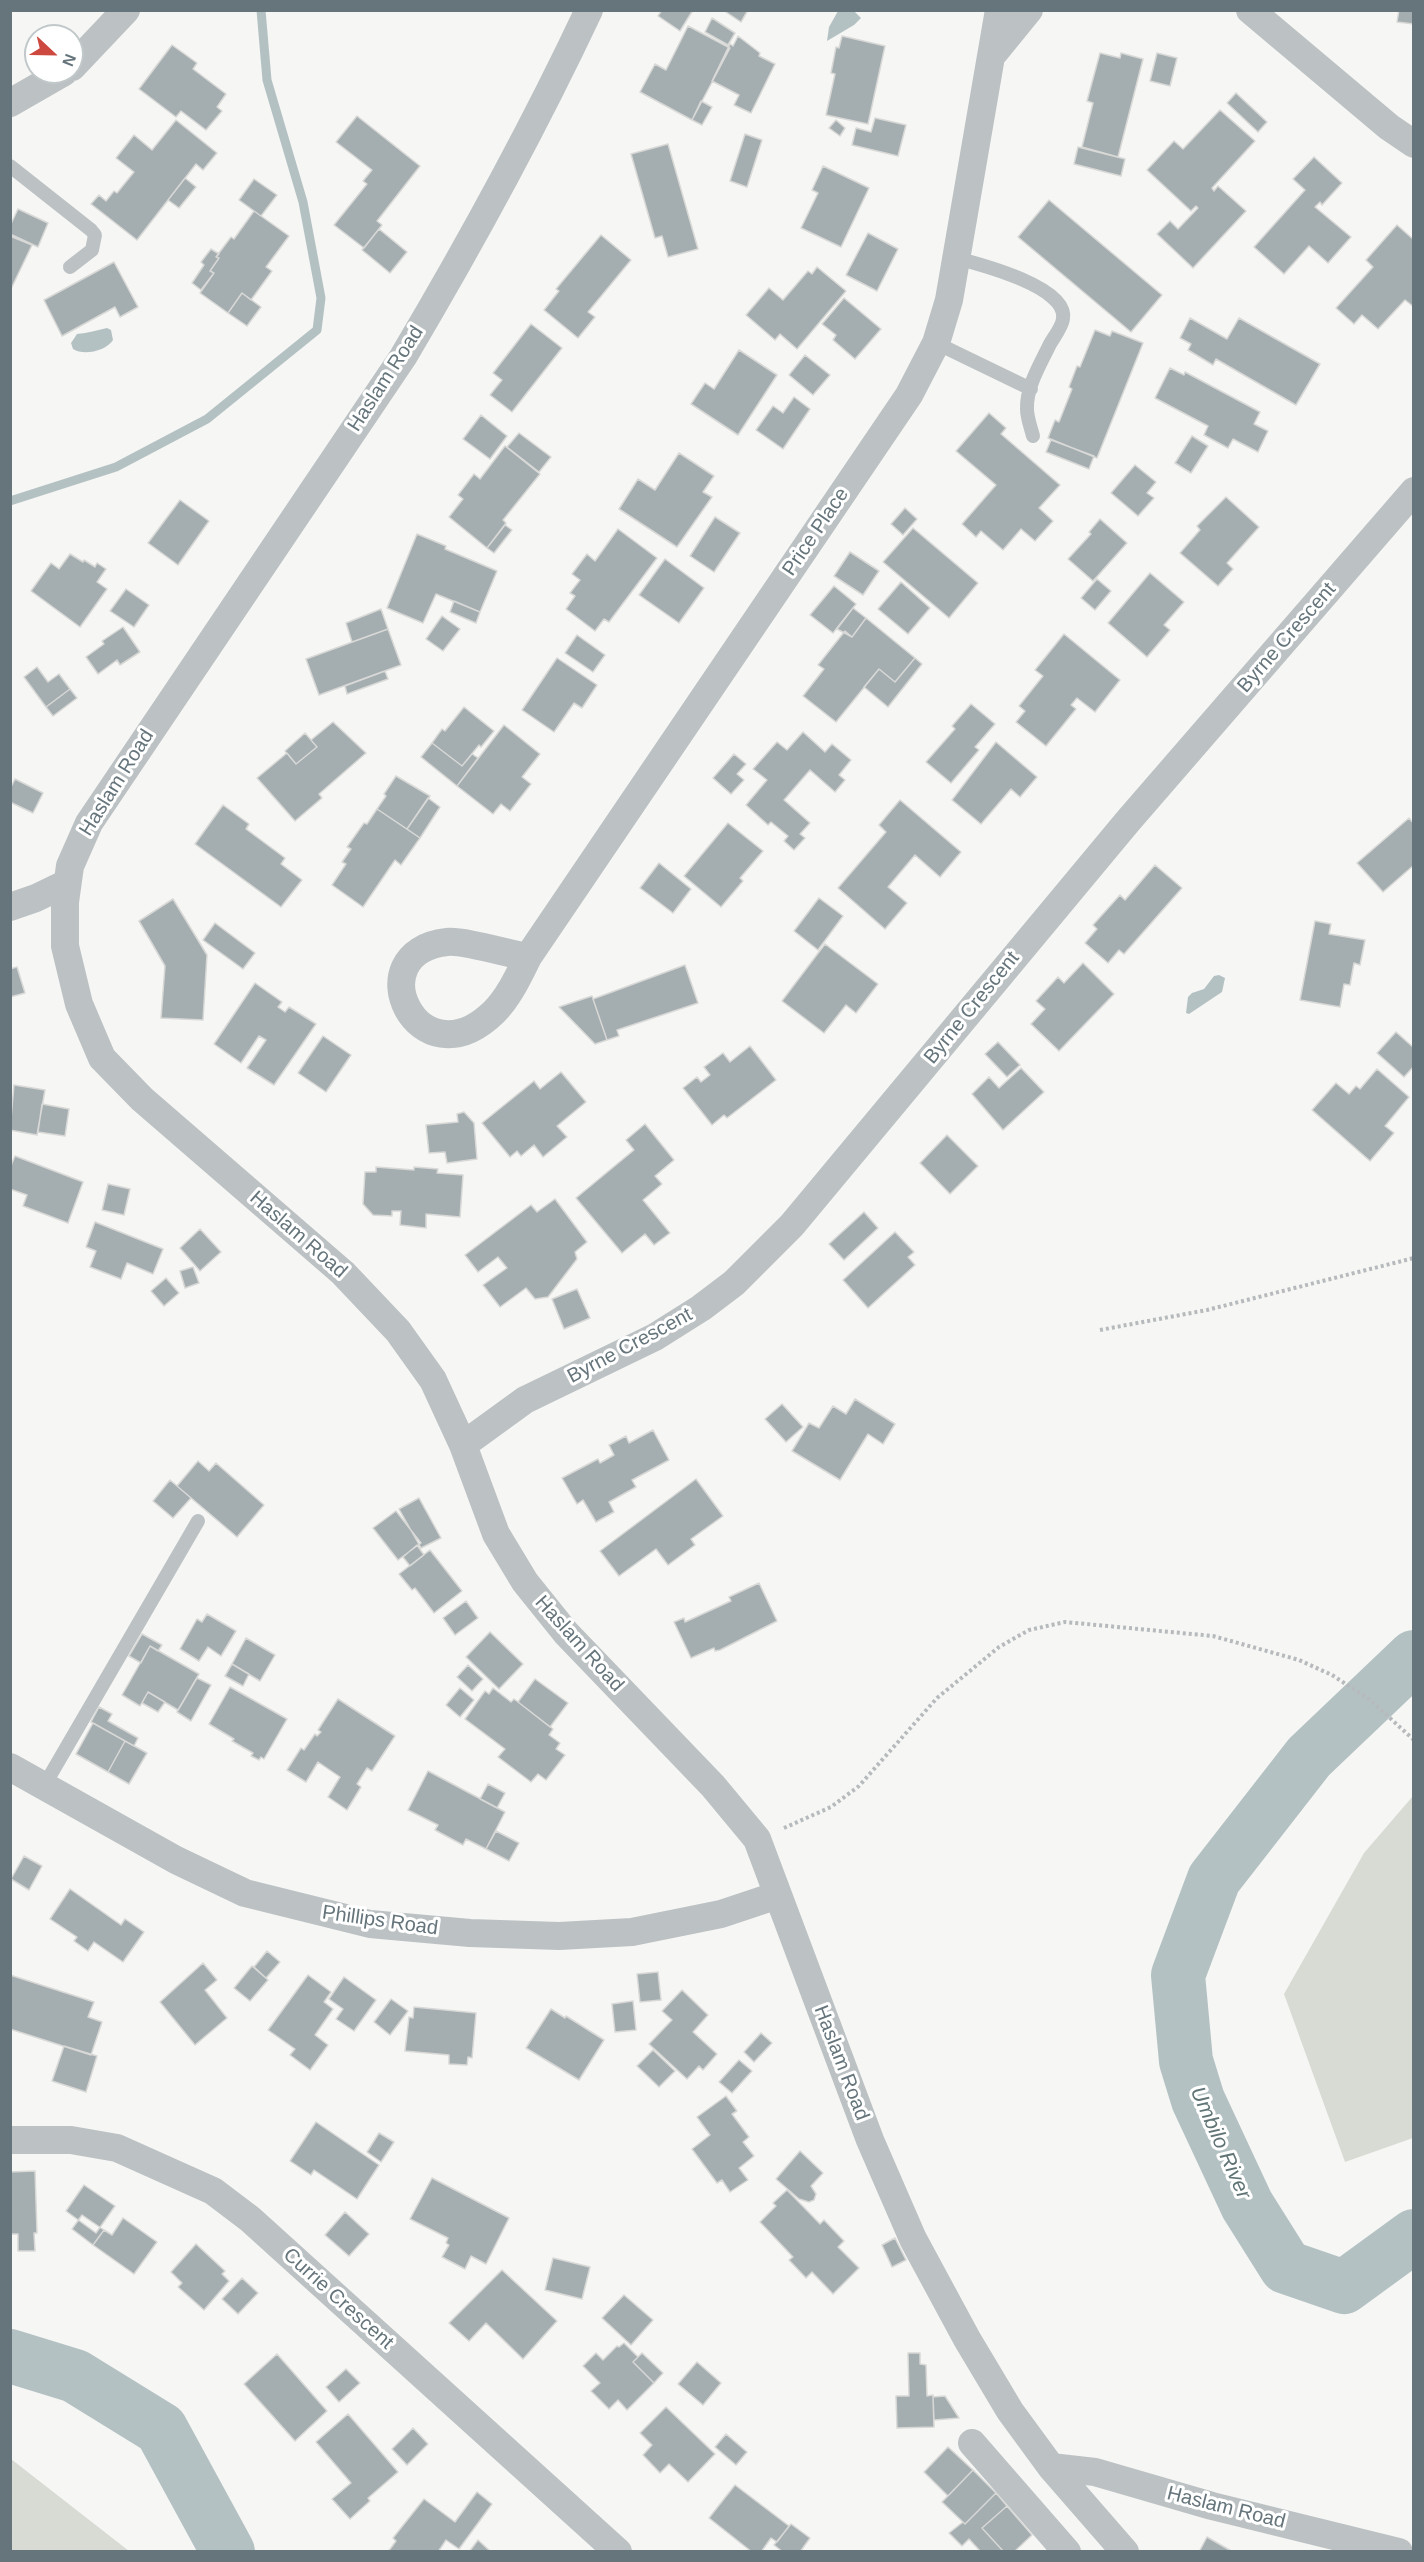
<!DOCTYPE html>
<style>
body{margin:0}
#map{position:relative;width:1424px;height:2562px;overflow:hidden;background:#f6f6f4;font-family:Arial,sans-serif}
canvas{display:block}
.frame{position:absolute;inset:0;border:12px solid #65757b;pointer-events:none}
.north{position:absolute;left:24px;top:24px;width:60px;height:60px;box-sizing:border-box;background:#fff;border:2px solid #c1c8ca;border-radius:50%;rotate:112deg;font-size:16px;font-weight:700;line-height:24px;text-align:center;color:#65757b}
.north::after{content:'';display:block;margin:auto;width:21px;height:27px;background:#cd483e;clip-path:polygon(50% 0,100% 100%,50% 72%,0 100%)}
</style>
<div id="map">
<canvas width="1424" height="2562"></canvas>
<div class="frame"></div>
<div class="north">N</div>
</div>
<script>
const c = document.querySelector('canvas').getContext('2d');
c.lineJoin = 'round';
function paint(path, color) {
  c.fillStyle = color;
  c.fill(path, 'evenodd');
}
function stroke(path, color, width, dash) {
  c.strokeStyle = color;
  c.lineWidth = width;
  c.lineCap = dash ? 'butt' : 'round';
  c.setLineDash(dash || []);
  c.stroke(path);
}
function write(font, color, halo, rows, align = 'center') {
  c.font = font + ' Arial,sans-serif';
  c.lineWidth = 6;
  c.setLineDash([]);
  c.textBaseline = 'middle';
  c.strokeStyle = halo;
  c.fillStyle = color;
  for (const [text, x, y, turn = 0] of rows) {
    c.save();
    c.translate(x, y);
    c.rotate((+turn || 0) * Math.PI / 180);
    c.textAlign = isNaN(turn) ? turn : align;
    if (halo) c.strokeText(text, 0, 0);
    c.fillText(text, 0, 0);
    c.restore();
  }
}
paint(new Path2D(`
 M1413,1796v342l-68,24 -61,-168 80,-141z
 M11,2459l118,92h-118z`), '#d7dbd4');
paint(new Path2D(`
 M838,11h16l7,7 -7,7 -27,16 2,-14z
 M107,328l4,2 2,10c-7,11 -29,16 -40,9l-2,-6 6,-9c11,-1 20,-4 30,-6z
 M1219,975l6,3 -3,14 -33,22 -3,-1 2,-16 4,-4 12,-4 10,-13z`), '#b4c1c3');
stroke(new Path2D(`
 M10,501l106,-34 91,-48 110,-89 4,-32 -18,-96 -36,-122 -6,-70`), '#b4c1c3', 9);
stroke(new Path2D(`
 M1414,1657l-105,100 -95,122 -36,96 8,86 12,39 49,105 39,62 58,20 70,-51
 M10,2356l65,20 86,53 67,123`), '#b4c1c3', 54);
const building = new Path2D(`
 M662,10h31l-13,21 -22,-15z
 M723,10h25l-7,12z
 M1399,10h15v14l-17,-2z
 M712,18l23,15 -7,12 -23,-13z
 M688,26l42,22 -38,72 -52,-28 15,-28 11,6z
 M738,36l22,17 -1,3 16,8 -24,49 -17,-8 5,-10 -27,-14 18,-37 3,2z
 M842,36l43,10 -17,78 -42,-9 9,-41 -4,-1 5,-26 3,1z
 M172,45l25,18 -4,6 33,25 -9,13 5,4 -16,19 -25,-19 -5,6 -37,-28z
 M1100,53l20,5 1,-5 22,6 -25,98 -36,-10 11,-44 -6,-2z
 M1157,53l20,5 -7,28 -20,-5z
 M1236,93l31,29 -9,10 -31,-29z
 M701,101l11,6 -10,18 -10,-5z
 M1220,110l35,31 -43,47 2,3 4,-5 28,25 -53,57 -36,-34 13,-13 8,8 20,-21 -2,-2 -5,5 -44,-41 27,-29 9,8z
 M357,116l63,50 -43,55 5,4 -18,23 -30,-23 33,-41 -4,-3 9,-11 -36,-28z
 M875,118l31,7 -8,31 -46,-11 4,-17 15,4z
 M176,120l41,33 -14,17 -7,-6 -59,76 -46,-36 8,-9 7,6 8,-10 3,2 17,-21 -18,-14 18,-23 18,15z
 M836,120l9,8 -5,8 -11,-8z
 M745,134l17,6 -15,47 -17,-6z
 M668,144l30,105 -30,8 -6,-21 -7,2 -24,-84z
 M1078,147l47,12 -4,17 -47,-12z
 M1314,157l28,26 -20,22 -2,-3 -5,5 36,30 -23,26 -19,-17 -25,28 -30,-27 51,-57 -12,-11z
 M823,166l46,22 -28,59 -40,-19 17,-35 -6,-3z
 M185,178l11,9 -17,21 -11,-8z
 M254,179l23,16 -16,21 -22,-16z
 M1049,200l113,95 -31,37 -113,-95z
 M18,209l30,14 -10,24 -28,-13v-8z
 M254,211l35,25 -23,31 6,4 -21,29 -9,-7 -14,20 -28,-20 14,-20 -4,-2 9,-13 -3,-1 15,-20 3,2z
 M1397,225l17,15v67l-9,-7 -27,29 -16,-14 -8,9 -18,-16 37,-41 -7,-7z
 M379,229l28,23 -17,21 -28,-23z
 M868,233l30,16 -21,42 -31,-16z
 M601,235l30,25 -43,52 7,5 -17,21 -34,-28 15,-19 -3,-2z
 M10,236l22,9 -22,46z
 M211,249l8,5 -3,3 3,1 -9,13 4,2 -13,17 -9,-7 12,-18 -3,-3z
 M114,262l24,45 -18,10 -5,-10 -53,29 -18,-36z
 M817,267l29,24 -49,58 -17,-15 -5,6 -29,-25 23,-27 14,12 25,-29 4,3z
 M242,293l19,14 -14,19 -19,-13z
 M844,298l37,31 -26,30 -22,-19 3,-5 -14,-11z
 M1190,318l37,21 12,-21 81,46 -24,41 -80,-46 -3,6 -25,-15 3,-6 -11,-6z
 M531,324l31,24 -50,64 -22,-17 12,-15 -9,-7z
 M1095,330l15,6 2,-5 31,12 -46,115 -49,-20 7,-18 4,2 13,-33 -3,-2 8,-21 3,1z
 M739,350l38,25 -39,60 -47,-31 14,-21 9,6z
 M805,355l25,20 -17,20 -24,-20z
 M1170,368l14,7 1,-3 75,40 -6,12 14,7 -10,21 -25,-13 -5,9 -24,-13 4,-9 -53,-28z
 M794,397l16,12 -27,40 -27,-19 17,-24 10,7z
 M989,413l17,15 -5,6 59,51 -21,23 14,13 -18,20 -14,-12 -18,21 -22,-19 -5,6 -14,-13 34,-39 -40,-34z
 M481,415l26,21 -17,23 -27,-20z
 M519,433l32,24 -12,15 -32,-25z
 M1192,436l16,10 -17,27 -16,-10z
 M1051,440l43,16 -5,13 -43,-17z
 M505,446l35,28 -37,46 3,3 -19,25 -38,-31 14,-18 -5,-4 16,-21 6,5z
 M679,453l35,23 -11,16 9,5 -35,50 -58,-38 19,-30 17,11z
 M1135,465l21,17 -9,11 7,5 -16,18 -27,-23z
 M1226,497l33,30 -32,36 6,6 -15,17 -38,-33 20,-23 -3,-4z
 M180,500l29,21 -31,44 -30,-22z
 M905,508l12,11 -14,16 -12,-11z
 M715,517l25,16 -26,39 -24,-16z
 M1100,519l27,24 -34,38 -25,-22 23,-25 -2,-2z
 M505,525l7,5 -18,23 -7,-5z
 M913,528l65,55 -29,35 -66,-56z
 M618,529l39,29 -48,64 -5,-3 -9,12 -29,-22 9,-13 -5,-3 10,-13 -8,-6 15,-20 8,7z
 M417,534l29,12 -1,3 52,22 -17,41 -44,-18 -13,29 -36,-15z
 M850,552l29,19 -16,24 -29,-19z
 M70,554l13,8 1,-2 11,7 2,-4 9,6 -9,13 10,7 -27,38 -49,-36 20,-28 8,6z
 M665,559l39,29 -25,35 -40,-28z
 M1150,573l34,29 -20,23 6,5 -23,27 -39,-34z
 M1097,579l14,12 -16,19 -14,-12z
 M901,582l29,26 -22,26 -30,-25z
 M834,586l22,18 -23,29 -23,-18z
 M126,589l23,16 -15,22 -24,-16z
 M454,601l26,11 -4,11 -26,-11z
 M853,608l13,10 -14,19 -15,-8z
 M381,609l7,20 -36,13 -6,-19z
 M442,616l18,13 -17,22 -17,-12z
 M866,618l49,40 -20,24 -16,-13 -43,53 -33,-26 21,-27 -6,-4 27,-34 7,6z
 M123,627l17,25 -20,13 -3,-5 -19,14 -12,-17 18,-13 -2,-3z
 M388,629l13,36 -82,30 -13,-36z
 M1064,634l56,46 -25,32 -18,-14 -6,7 5,4 -30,37 -30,-24 9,-11 -6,-5 24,-30 -8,-6z
 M577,635l28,20 -12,17 -28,-19z
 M557,658l40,27 -15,23 -8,-5 -20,29 -32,-22z
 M915,658l7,6 -34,43 -24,-20 15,-18 16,13z
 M37,667l11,15 11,-8 11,15 -24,18 -22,-30z
 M385,671l3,8 -41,15 -2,-8z
 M70,689l7,9 -24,18 -7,-9z
 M971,704l24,20 -20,23 4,3 -28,33 -25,-21 29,-33 -3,-3z
 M464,707l30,24 -13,16 -2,-2 -17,21 -30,-23 10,-14 3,2z
 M333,722l33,31 -47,41 3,4 -27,23 -38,-43 30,-25 9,11 21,-17 -6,-7z
 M504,725l36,29 -18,23 9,7 -21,27 -9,-7 -8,10 -36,-28z
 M803,732l22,20 7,-8 19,16 -12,15 6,5 -10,12 -25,-22 -26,30 26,23 -10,11 5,4 -11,12 -10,-9 4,-5 -17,-14 -3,3 -22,-20 21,-25 -14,-11 24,-27 10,8z
 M305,733l12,14 -21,17 -11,-13z
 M996,742l41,35 -17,20 -9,-8 -30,35 -29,-24z
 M432,743l30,23 10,-12 6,4 -21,28 -36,-29z
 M734,754l12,10 -9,10 7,6 -13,14 -18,-16z
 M396,776l34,20 -23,33 -30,-20 9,-13 -2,-2z
 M15,779l28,14 -10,20 -23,-11v-13z
 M428,798l12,9 -20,31 -13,-9z
 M900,800l61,52 -21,25 -25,-22 -27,32 19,16 -22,26 -47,-41 48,-56 -7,-7z
 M223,805l26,19 -3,5 39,29 -4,6 21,16 -21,27 -86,-63z
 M377,809l43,29 -19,27 -6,-5 -32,47 -31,-22 14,-21 -4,-2 9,-13 -4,-2 17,-24 3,1z
 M1409,818l5,6v41l-31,27 -26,-29z
 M728,823l35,28 -23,27 3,3 -22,26 -37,-31z
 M659,863l32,26 -18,24 -33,-25z
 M1155,865l27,23 -58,66 -5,-4 -11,13 -23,-20 12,-14 -4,-4 27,-30 5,5z
 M819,898l24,18 -25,34 -24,-19z
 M173,899l34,56 -4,65 -42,-2 4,-52 -26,-45z
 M1315,921l16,3 -2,10 36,6 -5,25 -6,-2 -4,22 -6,-1 -4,23 -40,-7z
 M215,923l40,30 -12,16 -40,-29z
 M825,944l53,40 -22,29 -10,-8 -22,28 -42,-32z
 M1083,963l31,31 -55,57 -28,-27 14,-15 -9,-8 22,-24 6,6z
 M685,965l13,38 -81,27 2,6 -12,4 -14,-41z
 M17,967l8,26 -15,4v-28z
 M255,983l27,19 -4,5 7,5 4,-5 27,17 -42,61 -27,-17 19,-28 -7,-4 -18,27 -27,-19z
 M592,996l15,44 -12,4 -36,-37z
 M1396,1032l18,16v18l-10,11 -27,-24z
 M323,1036l28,19 -25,37 -28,-19z
 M998,1042l22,23 -13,12 -22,-23z
 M750,1046l26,34 -49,38 -3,-3 -12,10 -29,-37 14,-11 4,5 9,-7 -6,-8 19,-14 7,9z
 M1021,1068l23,24 -41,38 -31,-36 17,-17 10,11z
 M1377,1069l32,28 -24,29 9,7 -24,28 -58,-51 24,-27 13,11 7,-8 4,3z
 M561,1072l25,30 -29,24 10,11 -24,20 -9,-12 -13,11 -4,-5 -7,6 -28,-34 52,-42 6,8z
 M14,1085l31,5 -8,45 -27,-5z
 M42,1104l27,5 -4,27 -27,-4z
 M464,1112l10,11 3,36 -30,4 -2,-11 -16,1 -3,-28 32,-3 -1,-8z
 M645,1124l29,36 -19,16 7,8 -19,16 27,33 -16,12 -9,-11 -23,19 -46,-55 58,-48 -8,-10z
 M947,1135l31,31 -28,28 -30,-31z
 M15,1156l68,26 -15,41 -45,-17 4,-11 -17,-6v-21z
 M376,1167l38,3v-3l24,2 -1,4 26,2 -3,42 -34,-3v14l-26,-3 1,-14h-9v5l-19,-1 -10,-11 2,-32h11z
 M108,1184l22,5 -6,26 -22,-5z
 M555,1199l32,43 -12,10 2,7 -29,38 -13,2 -9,-11 -26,19 -17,-22 24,-17 -9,-11 -20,15 -13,-17 66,-50 6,7z
 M864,1212l14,16 -34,32 -15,-16z
 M95,1222l68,27 -10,25 -26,-11 -6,16 -31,-12 6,-16 -10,-4z
 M200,1229l21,23 -21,19 -20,-23z
 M895,1232l19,20 -6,5 7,8 -47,43 -25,-28z
 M193,1267l6,16 -14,5 -5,-17z
 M166,1278l13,15 -15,13 -13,-15z
 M577,1289l13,29 -26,11 -12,-30z
 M855,1399l40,25 -12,20 -15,-10 -28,46 -48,-29 17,-28 10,5 14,-22 13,8z
 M782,1404l21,23 -17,15 -21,-23z
 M653,1430l16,30 -37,20 4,7 -27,15 5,10 -18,10 -13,-22 -6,4 -15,-26 36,-19 2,4 14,-8 -5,-10 17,-9 3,7z
 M198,1461l11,10 7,-8 48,42 -27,32 -60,-51z
 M696,1479l27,37 -32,23 4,6 -27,20 -12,-16 -37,27 -19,-25z
 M170,1480l21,18 -18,20 -20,-17z
 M419,1498l22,40 -20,10 -22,-39z
 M396,1511l25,32 -23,17 -25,-32z
 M417,1545l7,10 -14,11 -7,-9z
 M430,1550l32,41 -28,22 -19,-25 -3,2 -13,-16z
 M759,1583l18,38 -57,29 -5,1 -1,-3 -23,10 -17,-36 10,-4 1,4 46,-21 -2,-4z
 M466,1601l12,17 -23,17 -12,-17z
 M207,1614l29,17 -15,25 -13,-9 -9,14 -19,-12 17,-30 5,3z
 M490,1632l33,32 -24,25 -33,-32z
 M142,1634l20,11 -4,6 -8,-5 -9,17 -12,-7z
 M246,1638l29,17 -15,26 -28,-17z
 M150,1646l49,28 -21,36 -30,-18 -8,14 -18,-11z
 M232,1664l17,10 -6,12 -18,-10z
 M468,1665l15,14 -11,12 -15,-14z
 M197,1678l14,7 -20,36 -14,-9z
 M535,1679l33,24 -18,24 -32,-25z
 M230,1687l57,32 -23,40 -3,-2 -2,3 -8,-4 2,-3 -21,-12 2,-2 -25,-15z
 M460,1688l14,12 -14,17 -14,-12z
 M493,1688l18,14 3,-3 4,3 35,27 -4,6 11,8 -4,6 9,6 -19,25 -8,-6 -7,8 -33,-25 7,-8 -40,-30 20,-28 4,3z
 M148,1692l17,10 -7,10 -16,-9z
 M338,1699l57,37 -23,35 -5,-3 -10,16 4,3 -14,23 -19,-13 12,-20 -22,-15 -12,20 -19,-12 14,-22 3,2 11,-16 2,2 4,-4 -3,-2z
 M99,1707l13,7 -4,7 30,17 -4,8 -43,-24z
 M93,1723l32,18 -17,31 -32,-18z
 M125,1741l22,12 -18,31 -21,-12z
 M428,1771l77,41 -19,37 -20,-10 -3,6 -28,-15 3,-5 -30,-15z
 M488,1784l17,9 -8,15 -17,-9z
 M496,1831l23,12 -10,18 -23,-12z
 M24,1856l18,10 -13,24 -18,-11z
 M70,1889l51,36 4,-6 19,13 -21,30 -29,-20 -6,9 -14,-10 3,-4 -27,-18z
 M267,1951l13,11 -14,16 -12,-11z
 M203,1963l14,17 -12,10 22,28 -32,27 -35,-43z
 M252,1966l16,14 -18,21 -16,-13z
 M658,1972l3,28 -21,2 -3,-28z
 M10,1975l84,27 -6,15 14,5 -11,33 -81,-26z
 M308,1975l23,17 -7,10 9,7 -18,26 13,10 -18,25 -20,-15 5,-6 -27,-19z
 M344,1977l32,23 -22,31 -18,-12 7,-10 -14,-10z
 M682,1990l26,25 -15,17 24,22 -14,16 -4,-4 -12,13 -38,-35 23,-24 -10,-9z
 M391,1999l17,12 -18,24 -16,-13z
 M633,2001l3,29 -21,2 -3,-28z
 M414,2007l62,6 -4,45 -4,-1 -1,8 -18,-1v-9l-44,-4 4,-34 4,1z
 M551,2009l14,9 1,-2 38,24 -25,40 -53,-32z
 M761,2033l11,10 -18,19 -10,-10z
 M64,2046l33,10 -11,36 -34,-11z
 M653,2050l22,21 -16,16 -22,-21z
 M739,2060l13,11 -20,22 -13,-11z
 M726,2096l11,15 -5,3 17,23 -6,5 11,14 -15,12 9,12 -18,12 -8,-12 -5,3 -25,-34 18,-14 -13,-18z
 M316,2122l63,43 -22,34 -43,-29 -3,5 -21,-14z
 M379,2133l15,9 -13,20 -14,-10z
 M800,2151l23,22 -12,13 5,8 -2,6 -5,2 -10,-3 -23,-20z
 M35,2171l2,62h-3l1,18h-17v-17h-8v-62z
 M432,2178l77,40 -23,46 -15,-8 -6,13 -23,-12 7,-12 -3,-2 2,-5 -38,-19z
 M84,2185l31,21 -19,27 -30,-22z
 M787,2190l33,34 4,-4 20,21 -6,6 21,21 -26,26 -21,-22 -6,6 -17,-18 4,-3 -33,-35 16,-16 -3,-3z
 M345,2212l24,22 -20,22 -24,-21z
 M82,2215l22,15 -11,15 -21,-16z
 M123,2218l34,24 -23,32 -41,-29 11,-15 8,5z
 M895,2238l11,22 -14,7 -10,-22z
 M196,2244l29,27 -3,3 7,7 -25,29 -26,-23 4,-4 -11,-11z
 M553,2258l37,9 -8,32 -37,-9z
 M502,2270l55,51 -34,38 -37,-36 -17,18 -20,-18z
 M242,2278l16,15 -20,21 -16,-15z
 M624,2295l29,25 -22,25 -29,-27z
 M624,2343l14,14 -5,5 21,21 -27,27 -9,-10 -9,9 -18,-18 9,-8 -17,-17 13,-13 7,7 14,-14 2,1z
 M642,2353l21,20 -9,10 -21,-21z
 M908,2353h12v11l6,1 1,31 6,-1v2l1,30 -37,1 -1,-32h13z
 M277,2354l50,57 -32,30 -51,-57z
 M697,2362l24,21 -18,22 -25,-21z
 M346,2369l14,14 -21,19 -13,-15z
 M945,2396l14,22 -25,2 -1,-23z
 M666,2407l49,47 -27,28 -19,-18 -9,9 -17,-18 9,-10 -12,-12z
 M348,2414l50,58 -30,26 2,3 -20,18 -18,-20 19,-16 -35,-41z
 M413,2428l15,16 -21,21 -15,-16z
 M726,2434l21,18 -11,13 -21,-18z
 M948,2447l25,23 -25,26 -24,-24z
 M973,2470l23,23 -31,31 -23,-22z
 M735,2485l54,41 -12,16 -6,-4 -10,14h-9l-43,-34z
 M477,2492l15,12 -33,45 -13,-9 -8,12h-50l8,-11 -3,-3 31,-39 31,23z
 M996,2493l11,13 -25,22 22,24h-23l-12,-13 -7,7 -13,-13 14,-11 2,2z
 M1007,2506l25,29 -18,17h-10l-22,-24z
 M791,2524l19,14 -10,14h-17l-9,-7z
 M1207,2537l26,15h-34z
 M478,2540l13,12h-22z`);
paint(building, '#a4adb0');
stroke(building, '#d8d8d6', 1.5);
stroke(new Path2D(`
 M1100,1330l107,-20 207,-52
 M784,1828l47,-21 28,-21 78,-88 62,-51 30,-17 36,-8 148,14 86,24 33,15 37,24 45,41`), '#b6babc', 4, [3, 3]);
stroke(new Path2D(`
 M10,166l81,64 4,5 -3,15 -22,17
 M956,258c23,6 113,29 107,61 -1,8 -9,18 -13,25 -9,19 -24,43 -23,65 0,9 4,19 6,27
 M936,343l95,46
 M44,1786l154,-265`), '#bcc1c3', 14);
stroke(new Path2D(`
 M589,10c-56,119 -119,234 -186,347l-314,466 -19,43 -5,36v44l14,58 23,54 40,41 201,174 55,58 35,49 30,65 33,89 29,48 41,51 147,153 44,53 113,301 43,99 54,100 43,72 41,56 74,85
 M1250,10l139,117 25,17
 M994,53l35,-43
 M72,67l54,-57
 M10,103l54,-31
 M10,907l26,-9 31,-15
 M528,957c-18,-3 -66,-17 -81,-15 -92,10 -29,144 47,70 15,-15 25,-37 34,-55l381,-562 27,-52 13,-43 50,-290
 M463,1445l62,-45 130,-63 46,-29 33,-25 58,-58 336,-404 286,-330
 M10,1767l166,93 69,33 125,31 100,9 89,3 73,-4 89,-18 57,-19
 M10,2140h61l46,8 96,43 37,28 368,333
 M972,2443l95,109
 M1051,2467l44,5 117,34 187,46`), '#bcc1c3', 28);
write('20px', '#65757b', '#fff', [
 ["Haslam Road",386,379,-57],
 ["Price Place",816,532,-56],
 ["Byrne Crescent",1287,638,-49],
 ["Haslam Road",117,783,-58],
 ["Byrne Crescent",972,1008,-51],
 ["Haslam Road",298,1235,41],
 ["Byrne Crescent",630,1346,-28],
 ["Haslam Road",579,1644,48],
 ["Phillips Road",380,1921,8],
 ["Haslam Road",841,2063,69],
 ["Currie Crescent",338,2299,42],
 ["Haslam Road",1226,2508,14]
]);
write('italic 21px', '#607476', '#fff', [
 ["Umbilo River",1220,2143,66]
]);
</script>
